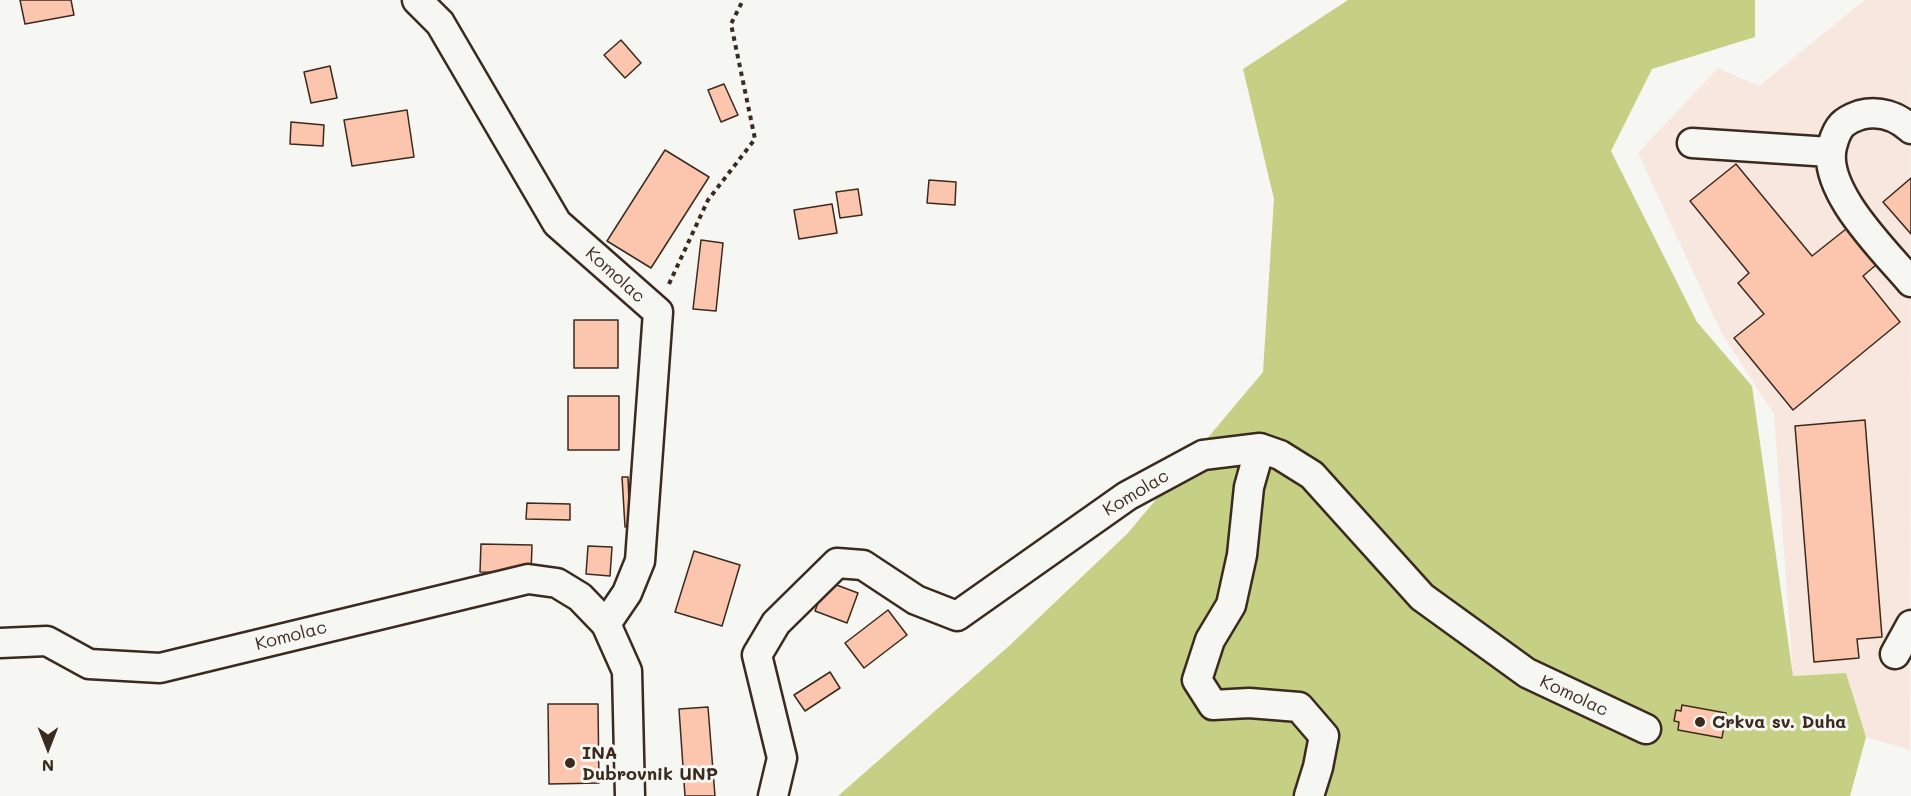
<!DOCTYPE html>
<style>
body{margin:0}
#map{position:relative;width:1911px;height:796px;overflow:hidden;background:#f6f6f2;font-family:Mali,sans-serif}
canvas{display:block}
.north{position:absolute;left:18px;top:718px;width:60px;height:60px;-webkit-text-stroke:4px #f6f6f2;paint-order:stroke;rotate:180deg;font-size:16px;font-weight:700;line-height:24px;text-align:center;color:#3b2a1e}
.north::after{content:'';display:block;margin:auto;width:21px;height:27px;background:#3b2a1e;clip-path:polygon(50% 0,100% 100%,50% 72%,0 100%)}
</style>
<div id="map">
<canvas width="1911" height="796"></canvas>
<div class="north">N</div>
</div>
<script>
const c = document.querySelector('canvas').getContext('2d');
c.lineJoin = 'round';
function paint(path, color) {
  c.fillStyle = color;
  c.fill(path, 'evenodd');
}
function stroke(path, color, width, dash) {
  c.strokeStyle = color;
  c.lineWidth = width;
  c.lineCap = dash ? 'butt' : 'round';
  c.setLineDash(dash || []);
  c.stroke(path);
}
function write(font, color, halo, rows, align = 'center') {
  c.font = font + ' Mali,sans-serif';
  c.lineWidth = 6;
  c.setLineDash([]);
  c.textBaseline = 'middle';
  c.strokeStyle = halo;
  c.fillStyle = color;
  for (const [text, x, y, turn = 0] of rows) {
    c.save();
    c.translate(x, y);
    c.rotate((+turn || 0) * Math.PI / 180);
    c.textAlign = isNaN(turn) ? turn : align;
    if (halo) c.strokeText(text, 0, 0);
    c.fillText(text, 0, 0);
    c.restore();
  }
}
paint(new Path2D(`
 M1865,0h46l-1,750 -44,-13 -20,-64 -53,3 -19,-262 -52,-80 -84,-181 80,-85 41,18z`), '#f8e7de');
paint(new Path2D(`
 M1348,0h407v37l-103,32 -41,82 86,171 55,64 41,290 53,-3 20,64 -16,59h-1012l171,-150 118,-112 136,-162 11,-173 -31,-130z`), '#c6d084');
const building = new Path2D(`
 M20,0h51l3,15 -49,9z
 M621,40l20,23 -16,15 -21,-23z
 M330,66l7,32 -26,5 -7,-31z
 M724,84l14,31 -17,7 -13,-32z
 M407,110l7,47 -62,9 -8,-46z
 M291,122l33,3 -1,21 -33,-2z
 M665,150l44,27 -58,91 -44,-27z
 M1736,164l76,92 34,-27 30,36 -13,11 37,46 -107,88 -59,-72 30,-24 -26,-31 11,-10 -59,-72z
 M1911,178v56l-28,-32z
 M929,180l27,2 -1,23 -28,-2z
 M858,189l4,26 -22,3 -4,-26z
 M832,204l5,29 -38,6 -5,-29z
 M701,240l22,3 -7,68 -23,-2z
 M574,320h44v48h-44z
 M568,396h51v54h-51z
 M1865,420l17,217 -25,2 2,19 -45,4 -19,-236z
 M622,477h6l2,50h-5z
 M527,503l43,1v16l-44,-1z
 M481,544l51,1 -1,28 -51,-1z
 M588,546l24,1 -2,29 -24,-2z
 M694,551l46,14 -18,61 -47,-14z
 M826,581l32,12 -11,30 -32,-12z
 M888,610l19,25 -43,33 -19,-25z
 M830,672l10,16 -35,23 -11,-16z
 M548,704h50l1,79 -50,1z
 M1682,705l44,8 -4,25 -44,-8 1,-8 -5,-1 2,-11 5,1z
 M708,707l7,89h-30l-6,-87z`);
paint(building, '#fbc5ae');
stroke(building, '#3b2a1e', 1.5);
const minor = new Path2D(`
 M417,0l23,23 117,200 101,89 -18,249 -13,32 -21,31 21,47 3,125
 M1911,129c-14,-13 -32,-19 -51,-14 -17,6 -22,11 -27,28 -15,44 51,107 78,139
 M1692,143l138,9
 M1260,448l-11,39 -7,68 -11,50 -21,35 -13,40 16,25 36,-2 50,4 25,29 -6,31 -9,29
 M0,643l47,-2 42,23 71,4 368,-89 29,4 23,14 26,27
 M1895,654l16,-29
 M773,796l9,-38 -25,-103 19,-32 61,-60 26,2 53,35 41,16 170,-120 76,-41 57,-7 20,7 32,20 110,122 105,76 119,56`);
stroke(minor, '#3b2a1e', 33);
stroke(new Path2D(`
 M669,284l39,-84 47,-61 -24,-115 12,-24`), '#3b2a1e', 4, [4.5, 4.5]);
stroke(minor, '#f6f6f2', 28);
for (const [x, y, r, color] of [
 [1700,722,6,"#3b2a1e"],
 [570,763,6,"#3b2a1e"]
]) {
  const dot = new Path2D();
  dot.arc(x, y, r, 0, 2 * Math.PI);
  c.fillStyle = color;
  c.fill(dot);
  stroke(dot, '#f6f6f2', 2);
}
write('18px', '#3b2a1e', '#f6f6f2', [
 ["Komolac",615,275,42],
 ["Komolac",1136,493,-31],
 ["Komolac",291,636,-14],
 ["Komolac",1574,696,25]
]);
write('bold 18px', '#3b2a1e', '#f6f6f2', [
 ["Crkva sv. Duha",1712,722],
 ["INA",582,753],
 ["Dubrovnik UNP",582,774]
], 'left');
</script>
